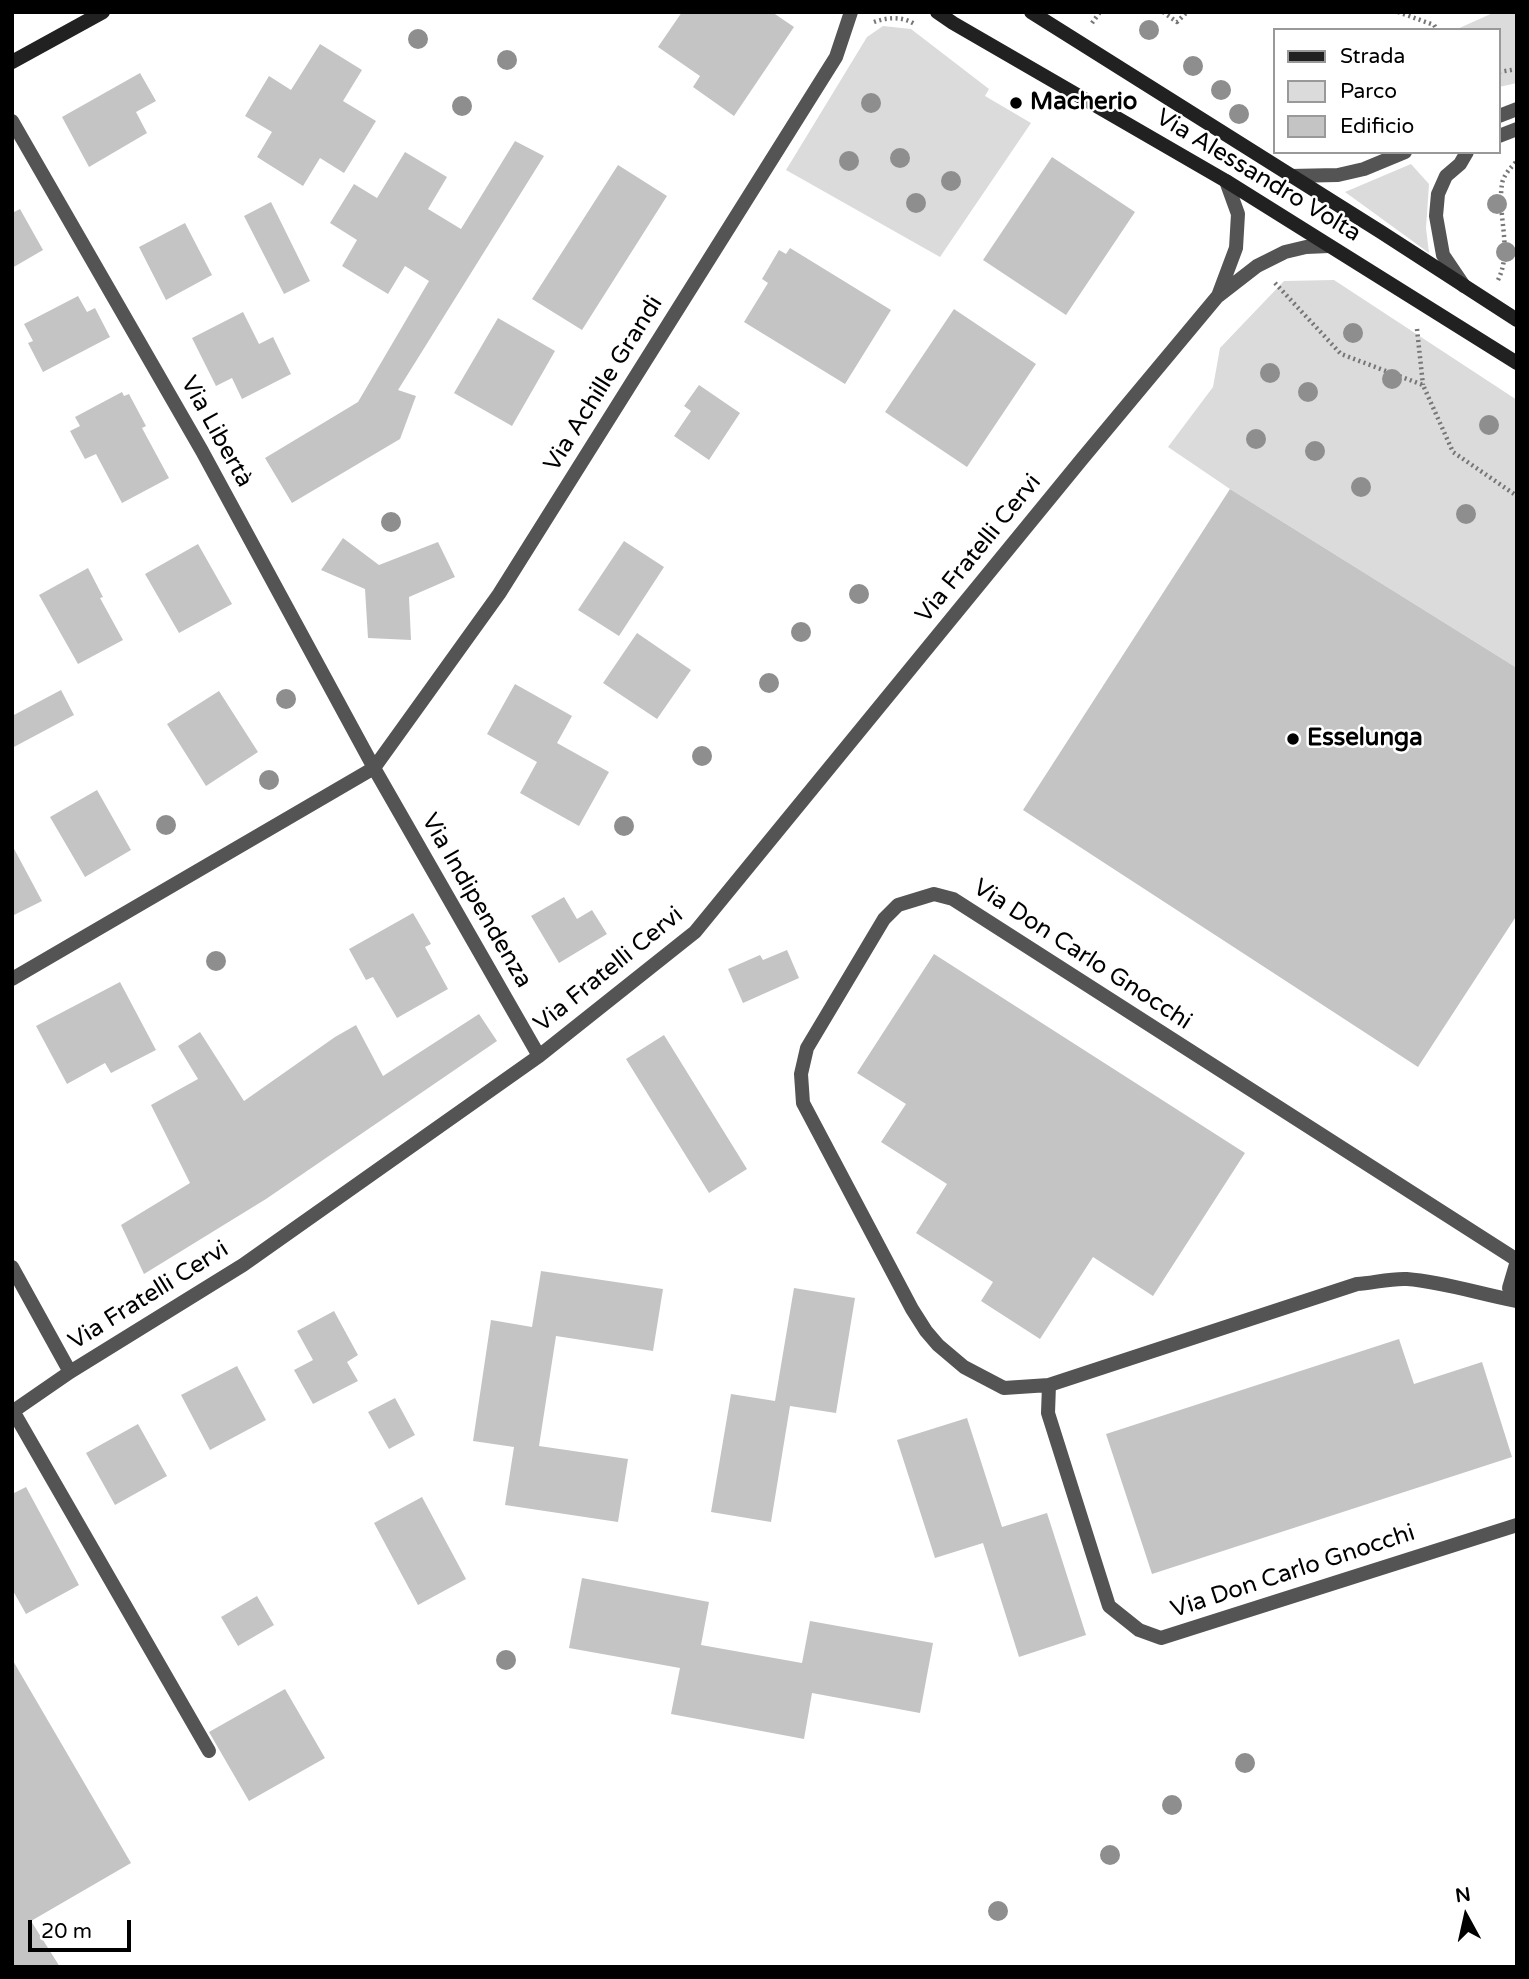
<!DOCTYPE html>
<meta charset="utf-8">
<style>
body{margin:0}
#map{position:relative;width:1529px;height:1979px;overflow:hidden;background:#fff;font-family:"Varela Round",sans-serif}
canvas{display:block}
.frame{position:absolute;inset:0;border:14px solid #000;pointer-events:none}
.legend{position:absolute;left:1273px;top:28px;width:228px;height:126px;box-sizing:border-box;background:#fff;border:2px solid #999;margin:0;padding:9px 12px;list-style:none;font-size:21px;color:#000}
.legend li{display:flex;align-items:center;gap:14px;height:35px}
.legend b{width:35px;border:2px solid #999}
.north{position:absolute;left:1431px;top:1881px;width:70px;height:70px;-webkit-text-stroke:5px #fff;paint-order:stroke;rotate:352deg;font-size:19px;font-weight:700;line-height:28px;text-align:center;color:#000}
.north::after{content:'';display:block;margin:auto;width:24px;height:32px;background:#000;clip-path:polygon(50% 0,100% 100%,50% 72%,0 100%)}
.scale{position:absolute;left:28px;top:1920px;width:103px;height:32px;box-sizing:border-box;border:4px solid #000;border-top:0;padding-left:9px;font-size:21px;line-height:24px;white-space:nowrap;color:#000;-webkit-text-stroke:5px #fff;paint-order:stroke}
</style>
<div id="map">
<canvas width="1529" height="1979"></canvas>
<div class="frame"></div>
<ul class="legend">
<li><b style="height:9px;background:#212121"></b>Strada</li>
<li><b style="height:19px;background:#dbdbdb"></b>Parco</li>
<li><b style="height:19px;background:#c4c4c4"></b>Edificio</li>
</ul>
<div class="north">N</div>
<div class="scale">20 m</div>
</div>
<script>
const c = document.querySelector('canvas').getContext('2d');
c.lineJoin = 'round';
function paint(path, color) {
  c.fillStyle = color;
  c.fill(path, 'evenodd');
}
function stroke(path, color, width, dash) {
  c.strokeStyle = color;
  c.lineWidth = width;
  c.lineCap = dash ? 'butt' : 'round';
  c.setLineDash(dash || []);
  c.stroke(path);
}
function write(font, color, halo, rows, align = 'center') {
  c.font = font + ' "Varela Round",sans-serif';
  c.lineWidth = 5;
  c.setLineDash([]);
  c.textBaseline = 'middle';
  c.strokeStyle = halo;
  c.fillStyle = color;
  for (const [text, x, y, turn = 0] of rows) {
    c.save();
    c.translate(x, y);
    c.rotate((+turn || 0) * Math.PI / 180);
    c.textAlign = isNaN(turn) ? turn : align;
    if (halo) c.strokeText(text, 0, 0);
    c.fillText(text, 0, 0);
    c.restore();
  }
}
paint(new Path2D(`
 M1495,12h22v71l-18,4v-57h-44z
 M883,26l28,3 78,60 -4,7 46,27 -91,134 -154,-87 81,-133z
 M1411,164l18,20 -3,44 3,25 -84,-61z
 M1334,280l183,120v268l-287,-179 -62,-42 45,-60 7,-39 64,-67z`), '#dbdbdb');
paint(new Path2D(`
 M682,12h90l22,15 -60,89 -41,-29 7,-11 -42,-29z
 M320,44l42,26 -19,31 33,20 -32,52 -24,-15 -17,28 -46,-29 15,-25 -27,-16 24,-40 22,14z
 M140,73l16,28 -20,11 11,21 -58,34 -27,-50z
 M515,141l29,15 -146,234 18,6 -16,43 -108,64 -27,-45 93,-56 71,-121 -24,-15 -17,28 -46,-28 15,-26 -27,-17 24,-39 23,14 28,-46 42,25 -19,32 33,20z
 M1052,157l83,55 -69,103 -83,-55z
 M618,165l49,31 -85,134 -50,-31z
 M271,202l39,79 -26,13 -40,-78z
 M20,209l23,41 -31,18v-55z
 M185,223l27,52 -46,25 -27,-53z
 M790,248l101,62 -46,74 -101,-62 24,-39 -6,-4 17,-29 7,4z
 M78,296l9,16 8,-4 15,29 -67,35 -15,-29 5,-2 -9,-17z
 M954,309l82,55 -69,103 -82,-55z
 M243,312l16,32 14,-7 18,37 -49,25 -10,-21 -16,8 -24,-48z
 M498,318l57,33 -43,75 -58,-33z
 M699,385l41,28 -31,47 -35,-24 17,-25 -7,-5z
 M122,392l2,4 5,-2 17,32 -4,2 27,50 -47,25 -26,-49 -11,5 -15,-28 10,-5 -5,-9z
 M1230,489l287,179v247l-99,152 -395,-257z
 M343,538l36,27 59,-23 17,35 -46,20 2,43 -43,-2 -3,-49 -44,-19z
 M624,541l40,26 -45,69 -41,-26z
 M198,544l34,60 -53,29 -34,-59z
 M88,568l15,29 -3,1 23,42 -45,24 -39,-69z
 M637,633l54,37 -34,49 -54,-36z
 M515,684l57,32 -15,27 52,29 -30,54 -59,-33 17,-31 -50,-28z
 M61,690l13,25 -62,33v-32z
 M219,691l39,61 -52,34 -39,-62z
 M97,790l34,60 -46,27 -35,-60z
 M12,845l30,56 -30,15z
 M564,897l13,22 15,-9 15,24 -48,29 -28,-47z
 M413,913l18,31 -6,3 23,42 -51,29 -24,-41 -7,3 -17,-31z
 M787,950l12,28 -56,25 -15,-34 32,-14 3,5z
 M934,954l311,199 -92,143 -60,-39 -53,82 -59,-38 12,-19 -77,-49 31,-49 -66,-42 25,-38 -49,-31z
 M120,982l36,68 -45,23 -6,-10 -38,21 -31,-58z
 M479,1014l18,27 -231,158 -122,75 -23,-49 69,-42 -39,-78 47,-26 -20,-33 22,-14 44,69 91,-64 21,-12 27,51z
 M664,1035l83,134 -38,24 -83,-134z
 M541,1271l122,18 -10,62 -97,-15 -17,110 89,13 -10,63 -113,-17 9,-58 -41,-6 18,-121 41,7z
 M794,1288l61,10 -19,115 -46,-7 -19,116 -60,-10 20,-118 44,7z
 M334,1311l24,44 -11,7 11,19 -45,23 -19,-34 19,-10 -16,-29z
 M1399,1339l15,45 68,-22 30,95 -360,117 -46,-140z
 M237,1366l29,54 -56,30 -29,-55z
 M395,1398l20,37 -26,14 -21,-37z
 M967,1418l35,109 45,-14 39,122 -67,22 -36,-114 -48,15 -38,-118z
 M138,1424l29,52 -52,29 -29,-52z
 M26,1487l53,98 -53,29 -14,-25v-95z
 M422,1497l44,82 -48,26 -44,-82z
 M582,1578l127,24 -8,43 101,18 8,-42 123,22 -13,70 -108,-20 -8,46 -133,-25 9,-46 -111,-20z
 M257,1596l17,29 -36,21 -17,-29z
 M12,1659l119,204 -100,58 29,46h-48z
 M285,1689l40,69 -76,43 -40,-69z`), '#c4c4c4');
stroke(new Path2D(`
 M1163,12l14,10 10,-10
 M1398,12l36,13 3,5
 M874,22c14,-5 29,-6 42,3
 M1092,23l8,-11
 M1499,72l18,-3
 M1498,280c15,-30 -1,-64 4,-96 1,-8 9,-17 15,-23
 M1275,283l66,71 82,31 30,67 64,44
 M1417,329l6,56`), '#767676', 4.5, [2, 3.5]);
stroke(new Path2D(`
 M1517,1260l-564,-361 -19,-5 -36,11 -14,14 -77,129 -6,26 2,29 109,206 14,22 12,14 26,22 40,21 45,-3 308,-101c16,-1 34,-6 50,-5 37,3 73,15 110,22
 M1049,1385l-1,28 61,193 30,24 22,8 356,-113`), '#545454', 14);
stroke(new Path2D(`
 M1499,116l18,-7
 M12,121l190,330 172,317 165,288
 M1499,136l18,-7
 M1290,176l48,-1 26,-6 41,-17
 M1464,286l-21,-31 -7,-39 2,-22 8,-18 14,-12 7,-12
 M1218,296l18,-48 2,-34 -12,-33
 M12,979l362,-211 125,-174 337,-537 15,-45
 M1517,1261l-8,27 8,12
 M12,1267l58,105
 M13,1411l196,340
 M12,1412l58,-40 173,-107 296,-209 156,-124 387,-473 135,-162 40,-31 28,-14 21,-5 23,-1`), '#545454', 14);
stroke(new Path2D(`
 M937,12l16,11 273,158 291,182
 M1031,12l350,220 136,88
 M12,62l91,-50`), '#212121', 14);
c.fillStyle = '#8e8e8e';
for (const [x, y] of [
 [1149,30],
 [418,39],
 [507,60],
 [1193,66],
 [1221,90],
 [871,103],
 [462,106],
 [1239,114],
 [900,158],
 [849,161],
 [951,181],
 [916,203],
 [1497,204],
 [1506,252],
 [1353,333],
 [1270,373],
 [1392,379],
 [1308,392],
 [1489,425],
 [1256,439],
 [1315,451],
 [1361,487],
 [1466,514],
 [391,522],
 [859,594],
 [801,632],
 [769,683],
 [286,699],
 [702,756],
 [269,780],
 [166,825],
 [624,826],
 [216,961],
 [506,1660],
 [1245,1763],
 [1172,1805],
 [1110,1855],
 [998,1911]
]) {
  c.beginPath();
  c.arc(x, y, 10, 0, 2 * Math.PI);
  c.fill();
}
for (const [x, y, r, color] of [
 [1016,103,7,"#000"],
 [1293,739,7,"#000"]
]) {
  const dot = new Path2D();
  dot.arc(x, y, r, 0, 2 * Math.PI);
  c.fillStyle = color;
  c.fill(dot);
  stroke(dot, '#fff', 2.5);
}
write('bold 24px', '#000', '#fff', [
 ["Macherio",1030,103],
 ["Esselunga",1307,739]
], 'left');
write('24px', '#000', '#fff', [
 ["Via Alessandro Volta",1258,176,31],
 ["Via Achille Grandi",604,384,-58],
 ["Via Libertà",216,432,61],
 ["Via Fratelli Cervi",979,549,-51],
 ["Via Indipendenza",476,901,60],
 ["Via Don Carlo Gnocchi",1082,955,33],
 ["Via Fratelli Cervi",609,970,-39],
 ["Via Fratelli Cervi",149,1296,-32],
 ["Via Don Carlo Gnocchi",1293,1572,-18]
]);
</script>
